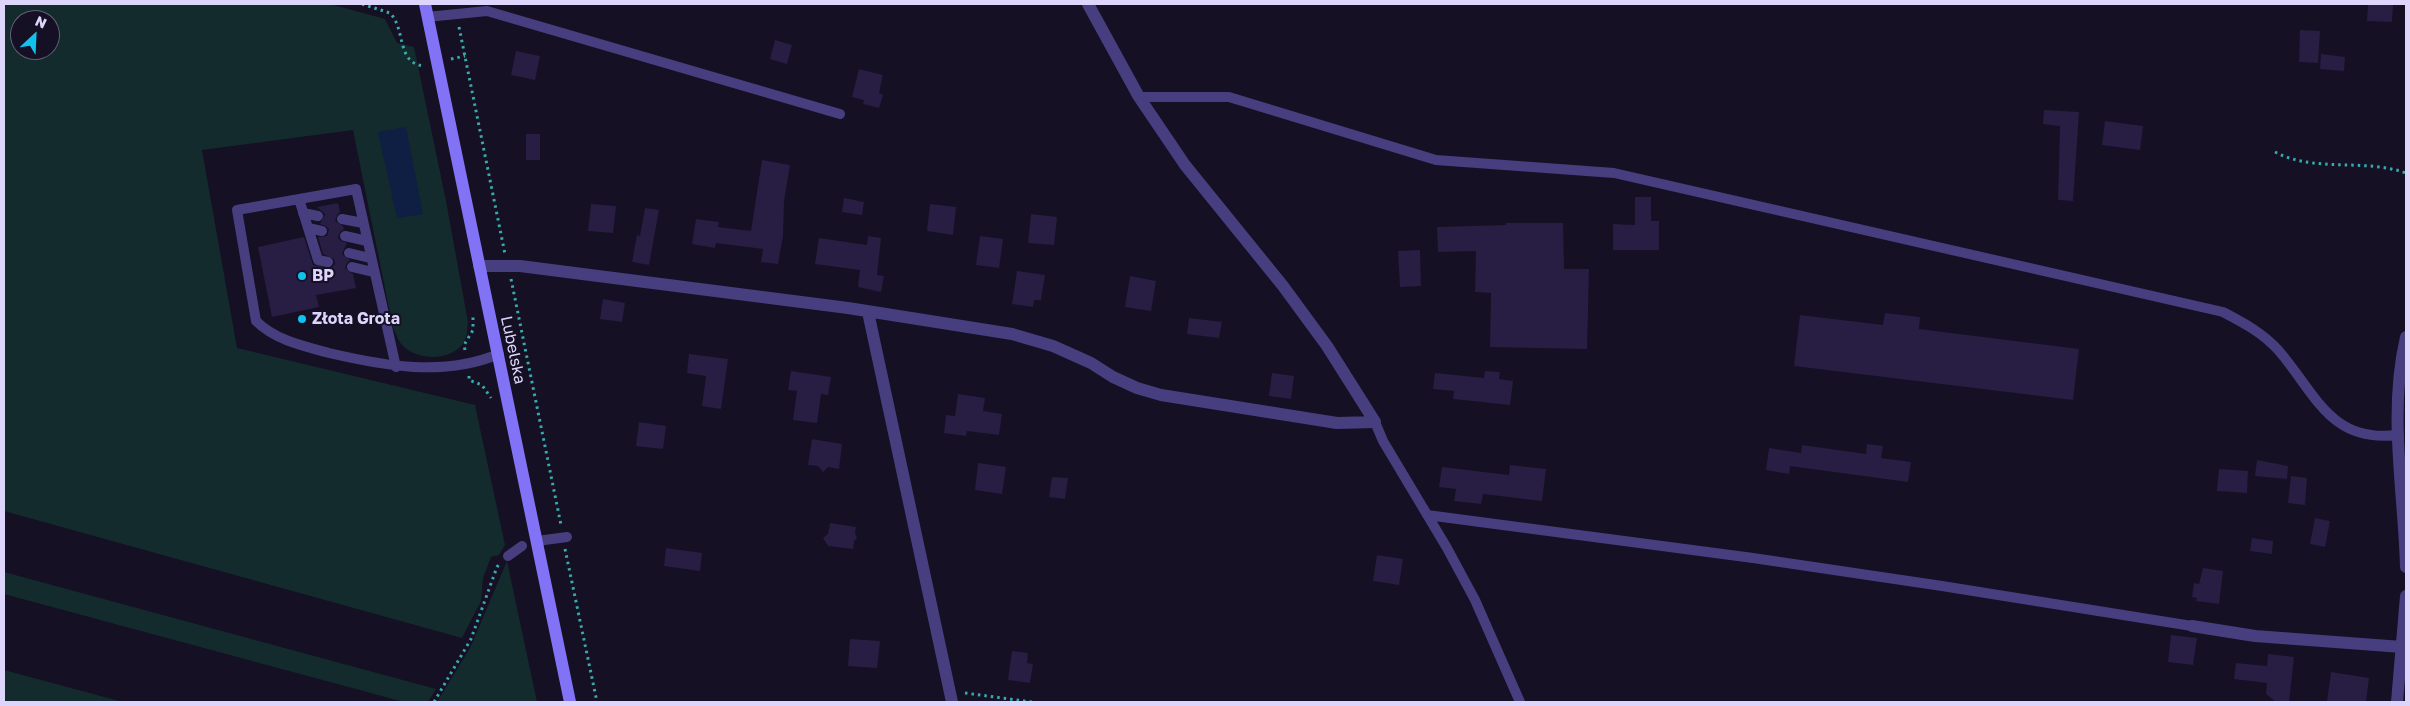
<!DOCTYPE html>
<meta charset="utf-8">
<style>
body{margin:0}
#map{position:relative;width:2410px;height:706px;overflow:hidden;background:#151023;font-family:"Golos Text",sans-serif}
canvas{display:block}
.frame{position:absolute;inset:0;border:5px solid #ddd5fc;pointer-events:none}
.north{position:absolute;left:10px;top:10px;width:50px;height:50px;box-sizing:border-box;background:#151023;border:1px solid #655f7a;border-radius:50%;rotate:25deg;font-size:14px;font-weight:700;line-height:20px;text-align:center;color:#ddd5fc}
.north::after{content:'';display:block;margin:auto;width:18px;height:22px;background:#10c3ee;clip-path:polygon(50% 0,100% 100%,50% 72%,0 100%)}
</style>
<div id="map">
<canvas width="2410" height="706"></canvas>
<div class="frame"></div>
<div class="north">N</div>
</div>
<script>
const c = document.querySelector('canvas').getContext('2d');
c.lineJoin = 'round';
function paint(path, color) {
  c.fillStyle = color;
  c.fill(path, 'evenodd');
}
function stroke(path, color, width, dash) {
  c.strokeStyle = color;
  c.lineWidth = width;
  c.lineCap = dash ? 'butt' : 'round';
  c.setLineDash(dash || []);
  c.stroke(path);
}
function write(font, color, halo, rows, align = 'center') {
  c.font = font + ' "Golos Text",sans-serif';
  c.lineWidth = 4;
  c.setLineDash([]);
  c.textBaseline = 'middle';
  c.strokeStyle = halo;
  c.fillStyle = color;
  for (const [text, x, y, turn = 0] of rows) {
    c.save();
    c.translate(x, y);
    c.rotate((+turn || 0) * Math.PI / 180);
    c.textAlign = isNaN(turn) ? turn : align;
    if (halo) c.strokeText(text, 0, 0);
    c.fillText(text, 0, 0);
    c.restore();
  }
}
paint(new Path2D(`
 M4,4h326l55,15 12,24 17,4 32,154 22,121c-1,4 0,11 -2,15 -8,25 -49,25 -64,8 -4,-4 -6,-12 -9,-17l-40,-198 -151,20 35,198 238,57 30,140 -6,10 -8,2 -8,21 -2,23 -19,37 -458,-127zM20,20h30v30h-30z
 M507,561l30,141h-100l33,-54z
 M4,572l432,117 -8,13h-24l-400,-108z
 M4,670l119,32h-119z`), '#132b2d');
paint(new Path2D(`
 M406,127l17,87 -26,4 -19,-86z`), '#0f1e43');
paint(new Path2D(`
 M2368,4h25l-1,18 -25,-1z
 M2300,30l20,1 -2,32 -19,-1z
 M775,40l17,5 -5,19 -17,-5z
 M516,51l24,5 -5,24 -24,-5z
 M2321,54l24,3 -1,14 -24,-2z
 M859,69l24,6 -4,18 4,2 -4,13 -16,-4 1,-4 -12,-3z
 M2044,110l35,2 -6,89 -15,-1 2,-74 -17,-2z
 M2105,121l38,5 -3,24 -38,-5z
 M526,134h14v26h-14z
 M762,160l28,5 -6,36 -1,35 -5,28 -17,-2 2,-13 -47,-6 -1,5 -23,-4 4,-25 23,3 -1,5 33,4z
 M1635,197h16v24h8v29h-46v-26l22,1z
 M844,198l20,4 -2,13 -20,-3z
 M338,203l2,9 -3,3 -2,6 8,5 1,3 -4,3 -2,6 3,3 6,2 -5,11 8,6 -3,3 -2,5 8,6 3,14 -40,7 3,12 -47,10 -14,-70 46,-10 9,28 18,3 4,-4 -1,-5 -11,-5 -5,-17 9,-1 2,-7 -3,-3 -6,-2 5,-10 -8,-7z
 M591,204l25,2 -3,27 -25,-2z
 M930,204l26,3 -3,28 -26,-4z
 M645,208l14,2 -10,55 -17,-3 5,-27 3,1z
 M1031,214l26,3 -3,28 -26,-2z
 M1506,223h57l1,46h25l-2,80 -97,-2 1,-54 -16,-1 1,-41 -38,1 -1,-25 69,-2z
 M868,236l13,2 -4,37 7,1 -3,16 -23,-5 2,-17 -45,-6 4,-26 48,7z
 M980,236l23,3 -4,29 -23,-3z
 M1420,250l1,36 -21,1 -2,-36z
 M1017,271l28,4 -4,25h-7l-1,7 -21,-3z
 M1130,276l26,5 -5,30 -26,-4z
 M603,299l22,4 -3,19 -22,-3z
 M1885,313l35,4 -1,12 160,20 -6,51 -279,-34 6,-51 83,10z
 M1189,318l33,4 -3,16 -32,-4z
 M689,354l39,5 -7,50 -19,-3 4,-30 -19,-3z
 M791,371l40,6 -3,18 -7,-1 -4,29 -24,-3 4,-29 -9,-1z
 M1485,371l15,1 -1,7 14,2 -3,24 -57,-6 1,-8 -21,-2 2,-16 49,5z
 M1272,373l22,3 -3,23 -22,-3z
 M958,394l27,4 -2,13 19,3 -3,21 -32,-4 -1,5 -22,-3 2,-18 9,1z
 M639,422l27,4 -3,23 -27,-3z
 M812,439l30,5 -3,25 -11,-2 -5,5 -5,-6 -10,-1z
 M1867,444l16,2 -2,12 30,4 -3,20 -118,-16 -1,8 -23,-4 3,-22 32,5 1,-8 64,9z
 M2257,460l31,6 -1,13 -32,-3z
 M978,463l28,4 -4,27 -27,-4z
 M1510,465l36,4 -4,32 -59,-7 -2,10 -27,-3 2,-12 -17,-2 3,-20 67,8z
 M2219,469l29,2 -1,22 -30,-2z
 M2291,476l16,2 -2,27 -17,-2z
 M1052,477l16,1 -3,21 -16,-2z
 M2315,518l15,3 -5,26 -15,-3z
 M830,523l26,4 -1,7 2,4 -3,3 -1,8 -25,-3 -5,-8 5,-4z
 M2252,538l21,3 -1,13 -22,-3z
 M666,548l36,5 -2,18 -36,-5z
 M1377,555l26,4 -4,26 -26,-4z
 M2203,568l20,3 -4,33 -23,-3 1,-3 -5,-1 2,-14 5,1z
 M2171,635l26,3 -4,27 -25,-3z
 M850,639l30,2 -3,27 -29,-2z
 M1012,651l16,2 -1,10 6,1 -3,19 -22,-3z
 M2268,654l26,3 -5,45h-13l-10,-8 1,-11 -33,-4 2,-16 31,3z
 M2331,672l38,6 -3,24h-39z`), '#281d43');
stroke(new Path2D(`
 M362,4l28,9c16,16 6,49 33,53
 M459,27l46,227
 M451,59l14,-3
 M2275,152c40,21 89,6 131,21
 M511,279l50,246
 M465,350l-1,-5 9,-15v-16
 M469,376v4l13,5 9,13
 M565,549l32,153
 M965,693l67,9
 M434,702l37,-63 26,-72 3,-4`), '#37aaae', 3, [2.5, 4]);
stroke(new Path2D(`
 M427,17l60,-6 353,103
 M1139,97h90l207,63 178,13 609,139c21,11 40,21 56,39 37,43 51,92 118,84
 M299,199l19,61 10,2
 M303,213l15,3
 M342,219l21,4
 M308,228l14,3
 M345,236l22,5
 M349,253l21,5
 M352,267l21,5
 M396,367l-40,-178 -119,21 19,111c19,19 47,25 73,32 56,13 114,24 170,1
 M1375,422l8,19 64,107 28,52 45,102
 M1427,515l326,43 189,28 250,40
 M537,541l30,-4
 M508,556l14,-10`), '#473e7f', 10);
stroke(new Path2D(`
 M1088,4l51,93 46,68 98,121 44,60 48,76
 M479,266h41l328,42 164,26 41,12 38,17 22,14 24,11 24,7 176,28 38,-1
 M868,312l84,390
 M2406,337c-18,77 -2,153 0,230
 M2192,626l63,10 147,11
 M2397,702l9,-106`), '#473e7f', 12);
stroke(new Path2D(`
 M425,4l145,698`), '#8273f6', 12);
for (const [x, y, r, color] of [
 [302,276,5,"#10c3ee"],
 [302,319,5,"#10c3ee"]
]) {
  const dot = new Path2D();
  dot.arc(x, y, r, 0, 2 * Math.PI);
  c.fillStyle = color;
  c.fill(dot);
  stroke(dot, '#151023', 2);
}
write('bold 16px', '#ddd5fc', '#151023', [
 ["BP",312,276],
 ["Złota Grota",312,319]
], 'left');
write('16px', '#ddd5fc', '#151023', [
 ["Lubelska",513,350,78]
]);
</script>
